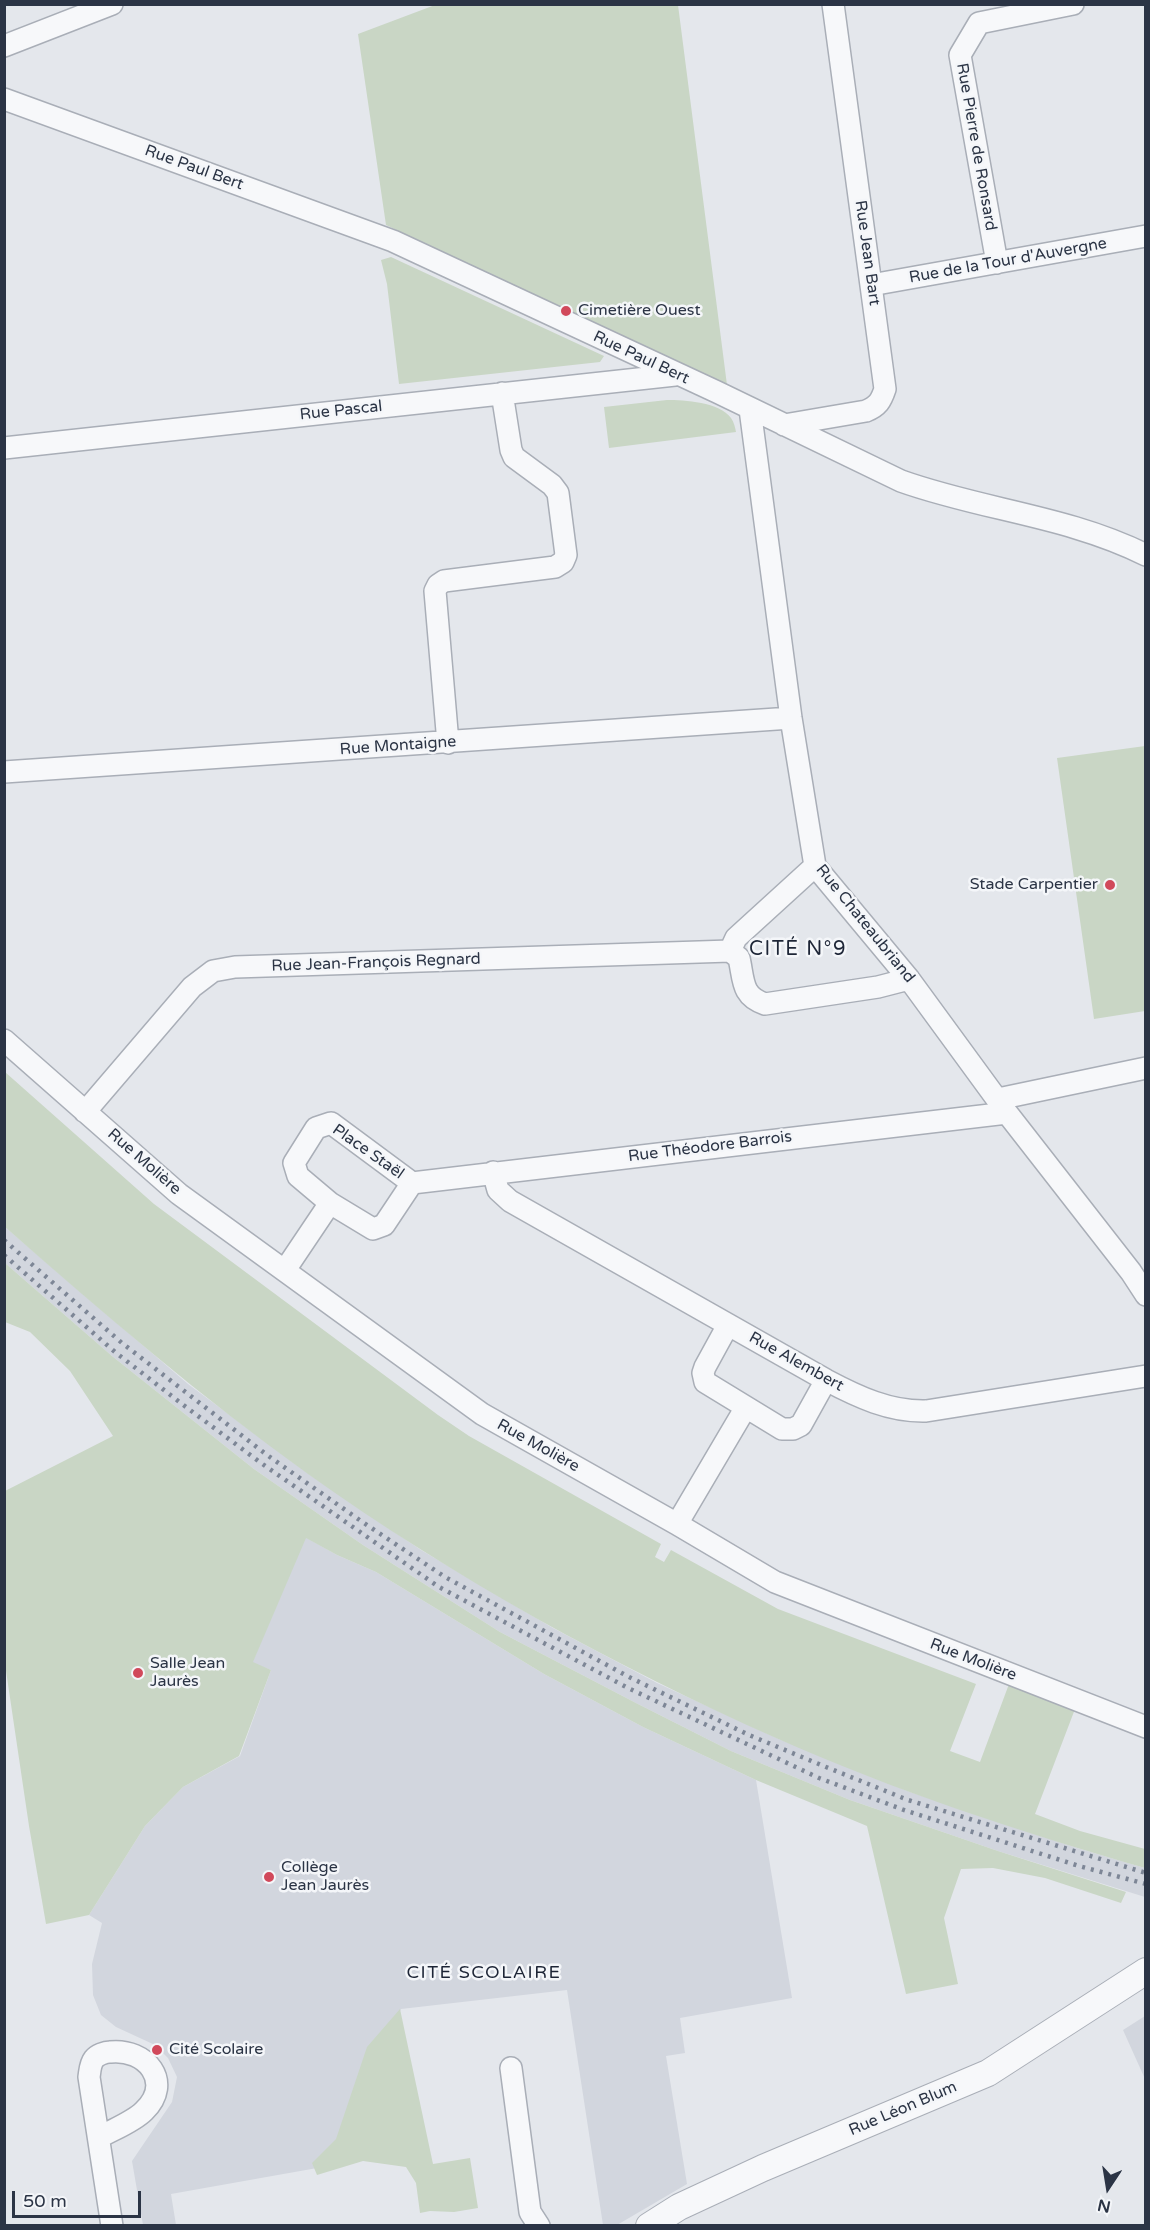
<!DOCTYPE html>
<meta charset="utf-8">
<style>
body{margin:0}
#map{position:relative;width:1150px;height:2230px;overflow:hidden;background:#e4e7ec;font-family:"Varela Round",sans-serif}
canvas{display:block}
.frame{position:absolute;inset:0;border:6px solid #2b3445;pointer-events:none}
.north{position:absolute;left:1078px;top:2158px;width:60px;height:60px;-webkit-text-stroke:4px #f4f6f9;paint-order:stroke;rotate:192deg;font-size:16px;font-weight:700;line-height:24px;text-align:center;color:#2b3445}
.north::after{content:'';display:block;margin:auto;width:21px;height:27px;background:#2b3445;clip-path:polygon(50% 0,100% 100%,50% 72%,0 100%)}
.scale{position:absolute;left:12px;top:2191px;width:129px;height:27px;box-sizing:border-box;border:3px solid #2b3445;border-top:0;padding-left:8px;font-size:18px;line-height:21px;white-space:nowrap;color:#2b3445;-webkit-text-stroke:4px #f4f6f9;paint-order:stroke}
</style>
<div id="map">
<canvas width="1150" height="2230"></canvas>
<div class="frame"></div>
<div class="north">N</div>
<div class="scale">50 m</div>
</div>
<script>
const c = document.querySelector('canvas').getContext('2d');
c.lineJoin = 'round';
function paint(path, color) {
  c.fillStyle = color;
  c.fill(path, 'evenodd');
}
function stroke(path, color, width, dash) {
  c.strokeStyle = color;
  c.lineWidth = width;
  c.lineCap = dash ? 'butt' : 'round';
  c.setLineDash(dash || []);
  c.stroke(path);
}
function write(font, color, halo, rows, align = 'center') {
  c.font = font + ' "Varela Round",sans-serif';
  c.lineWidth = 5;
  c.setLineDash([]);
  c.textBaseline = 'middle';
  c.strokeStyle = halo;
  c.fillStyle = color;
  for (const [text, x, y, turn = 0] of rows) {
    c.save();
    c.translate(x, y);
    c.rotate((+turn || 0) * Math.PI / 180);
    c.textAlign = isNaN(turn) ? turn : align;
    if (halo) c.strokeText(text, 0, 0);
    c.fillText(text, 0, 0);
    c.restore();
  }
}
paint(new Path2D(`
 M5,1227l183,157 121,90 112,76 132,78 104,55 122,56 131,53 167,56 68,20v29l-147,-46 -148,-51 -119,-49 -95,-48 -136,-71 -137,-87 -109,-76 -142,-113 -107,-93z
 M305,1537l32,18 39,17 168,102 99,53 113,53 36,218 -112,20 5,35 -19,3 21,128 -70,41h-14l-36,-235 -166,19 -67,156 -163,29 5,31h-33l-11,-64 40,-59 5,-25 -9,-19 -13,-13 -39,-18 -15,-12 -8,-20 -1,-31 10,-41 -13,-8 56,-89 38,-39 57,-31 31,-86 -19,-7z
 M1145,2016l1,62 -1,1 -22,-49z`), '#d2d6de');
paint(new Path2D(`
 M435,5h243l49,380 -341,-160 -28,-191z
 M391,257l213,99 -4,6 -201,22 -12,-100 -6,-24z
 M667,400c17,0 53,2 64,18 3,4 4,9 5,14l-127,16 -5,-41z
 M1145,746v265l-51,8 -37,-261z
 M5,1072l149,132 284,211 31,21 192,108 -6,13 9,5 7,-12 107,59 198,75 -26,67 30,11 29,-78 66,25 -40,105 45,17 65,18v19c-124,-36 -250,-77 -369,-130 -164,-73 -322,-160 -468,-264 -106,-76 -205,-161 -303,-247z
 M5,1263l107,93 142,113 109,76 137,87 136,71 95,48 119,49 148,51 128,41 -5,11 -76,-25 -52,-10 -32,1 -17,49 14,66 -52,10 -39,-168 -111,-46 -113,-53 -99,-53 -168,-102 -39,-17 -31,-17 -53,124 18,8 -32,86 -56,31 -38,39 -56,89 -43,9 -17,-98 -24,-162v-173l108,-55 -43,-65 -40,-39 -25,-10z
 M400,2009l33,155 37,-6 8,50 -24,4 -24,-1 -10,2 -4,-30 -10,-16 -43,-6 -46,14 -5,-12 24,-24 31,-92z`), '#c9d6c5');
const minor = new Path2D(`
 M4,46l108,-42
 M4,99l389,142 324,151 184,89c81,29 167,35 245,74
 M997,263l-37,-208 19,-32 94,-19
 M871,285l275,-49
 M750,409l41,309 24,148 94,113 98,134 124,159 15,23
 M784,425l82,-14c12,-5 15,-10 19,-22l-52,-385
 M4,448l671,-73
 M448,743l-13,-152 3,-6 6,-4 111,-14 8,-5 3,-7 -8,-62 -6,-8 -38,-28 -3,-7 -9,-57
 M4,772l787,-54
 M730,951l6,-13 79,-72
 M4,1040l175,154 303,220 195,110 98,58 371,145
 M998,1099l148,-31
 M85,1112l107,-125 21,-16 22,-4 495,-16 9,7c5,22 2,38 26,46l113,-17 31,-8
 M331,1123l81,60 -28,42 -11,4 -43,-26 -32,-27 -4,-13 22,-35z
 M493,1172l5,18 12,11 316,179c32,17 64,32 100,31l220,-35
 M412,1183l595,-70
 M285,1270l45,-67
 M728,1325l-23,42 -2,6 2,9 77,47h11l8,-4 25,-45
 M677,1524l69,-117
 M511,2068l19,144 9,14
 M100,2137c14,-8 33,-15 44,-26 30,-29 2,-63 -34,-59 -5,0 -13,3 -16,7 -4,5 -4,12 -5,18l23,149`);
const tertiary = new Path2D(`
 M649,2226l30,-19 84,-39 225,-95 158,-102`);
stroke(minor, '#a9aeb7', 24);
stroke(tertiary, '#a9aeb7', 28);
stroke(minor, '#f7f8fa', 21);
stroke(tertiary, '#f7f8fa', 26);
stroke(new Path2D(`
 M4,1240l118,103 145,112 94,66 84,56 184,100 120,58 77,32 82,33 238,73
 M4,1255l111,97 67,52 79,59 178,124 189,101 191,90 85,32 175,56 67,18`), '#7d8696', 4.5, [3, 6]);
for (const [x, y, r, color] of [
 [566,311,6,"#d1495b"],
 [1110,885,6,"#d1495b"],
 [138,1673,6,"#d1495b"],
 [269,1877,6,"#d1495b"],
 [157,2050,6,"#d1495b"]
]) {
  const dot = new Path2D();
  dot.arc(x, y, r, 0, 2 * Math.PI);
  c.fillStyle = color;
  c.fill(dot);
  stroke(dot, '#f4f6f9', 2);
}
write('16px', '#2b3445', '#f4f6f9', [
 ["Rue Pierre de Ronsard",976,147,80],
 ["Rue Paul Bert",194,168,20],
 ["Rue Jean Bart",867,253,82],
 ["Rue de la Tour d'Auvergne",1008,261,-10],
 ["Rue Paul Bert",641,358,25],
 ["Rue Pascal",341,411,-6],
 ["Rue Montaigne",398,746,-4],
 ["Rue Chateaubriand",865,924,51],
 ["Rue Jean-François Regnard",376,963,-2],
 ["Rue Théodore Barrois",710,1147,-7],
 ["Place Staël",368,1152,35],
 ["Rue Molière",144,1162,41],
 ["Rue Alembert",796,1362,29],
 ["Rue Molière",538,1446,29],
 ["Rue Molière",973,1660,21],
 ["Rue Léon Blum",903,2109,-23]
]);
write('16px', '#2b3445', '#f4f6f9', [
 ["Cimetière Ouest",578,311],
 ["Stade Carpentier",1098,885,"right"],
 ["Salle Jean",150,1664],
 ["Jaurès",150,1682],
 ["Collège",281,1868],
 ["Jean Jaurès",281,1886],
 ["Cité Scolaire",169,2050]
], 'left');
c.letterSpacing = '1.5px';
write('18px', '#1d2536', '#f4f6f9', [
 ["CITÉ SCOLAIRE",484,1973]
]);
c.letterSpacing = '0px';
c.letterSpacing = '1.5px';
write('20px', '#1d2536', '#f4f6f9', [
 ["CITÉ N°9",798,950]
]);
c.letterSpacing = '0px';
</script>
